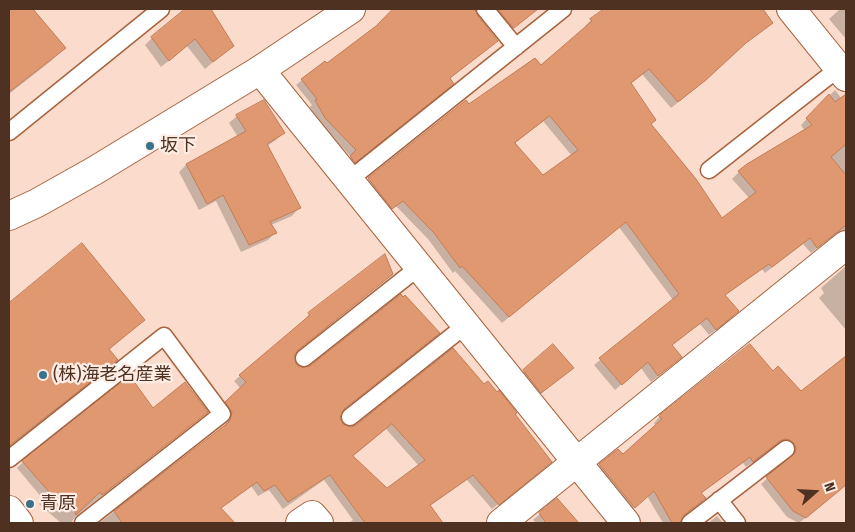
<!DOCTYPE html>
<meta charset="utf-8">
<style>
body{margin:0}
#map{position:relative;width:855px;height:532px;overflow:hidden;background:#fbdccc;font-family:"Fira Sans Condensed",sans-serif}
canvas{display:block}
.frame{position:absolute;inset:0;border:10px solid #4f3121;pointer-events:none}
.north{position:absolute;left:790px;top:467px;width:50px;height:50px;-webkit-text-stroke:4px #fdede5;paint-order:stroke;rotate:71deg;font-size:14px;font-weight:700;line-height:20px;text-align:center;color:#4f3121}
.north::after{content:'';display:block;margin:auto;width:18px;height:22px;background:#4f3121;clip-path:polygon(50% 0,100% 100%,50% 72%,0 100%)}
</style>
<div id="map">
<canvas width="855" height="532"></canvas>
<div class="frame"></div>
<div class="north">N</div>
</div>
<script>
const c = document.querySelector('canvas').getContext('2d');
c.lineJoin = 'round';
function paint(path, color) {
  c.fillStyle = color;
  c.fill(path, 'evenodd');
}
function stroke(path, color, width, dash) {
  c.strokeStyle = color;
  c.lineWidth = width;
  c.lineCap = dash ? 'butt' : 'round';
  c.setLineDash(dash || []);
  c.stroke(path);
}
function write(font, color, halo, rows, align = 'center') {
  c.font = font + ' "Fira Sans Condensed","Noto Sans JP",sans-serif';
  c.lineWidth = 4.5;
  c.setLineDash([]);
  c.textBaseline = 'middle';
  c.strokeStyle = halo;
  c.fillStyle = color;
  for (const [text, x, y, turn = 0] of rows) {
    c.save();
    c.translate(x, y);
    c.rotate((+turn || 0) * Math.PI / 180);
    c.textAlign = isNaN(turn) ? turn : align;
    if (halo) c.strokeText(text, 0, 0);
    c.fillText(text, 0, 0);
    c.restore();
  }
}
paint(new Path2D(`
 M9,9h23l32,39 -13,13 -42,33z
 M193,9h17l22,37 -27,23 -18,-23 -26,21 -16,-22 7,-7 23,-14z
 M404,9h71l1,6 15,31 -42,33 -3,10 -97,78 -4,-4 6,-6 -31,-33 -10,-17 2,-2 -16,-20 6,-5 25,-15z
 M487,9h50l-30,24z
 M606,9h154l12,14 -34,26 -40,37 -27,22 -29,-34 -12,10 20,40 72,96 28,-21 -18,-20 7,-7 9,-7 57,-34 -4,-6 34,-35 11,14v133l-9,-2 -8,4 -18,14 -8,-9 -38,29 -3,-4 -38,27 8,21 -23,18 -9,-11 -29,22 3,17 -23,19 -10,-14 -26,22 -21,-25 79,-65 -54,-73 -117,96 -47,-52 -2,2 -25,-34 -32,-33 -11,8 -22,-29 6,-6 100,-73 72,-39 46,-39 -2,-2 6,-6zM543,121l29,35 -29,20 -29,-32z
 M840,9h6v30l-17,-20z
 M237,116l46,17 -7,7 -9,6 32,62 -7,8 -21,9 4,8 -7,7 -27,12 -25,-51 -17,9 -20,-38 7,-7 52,-28 -9,-14z
 M82,245l61,75 -34,30 7,10 -13,13 -94,75v-144z
 M385,256l7,18 -97,78v12l47,46 -3,8 3,7 9,3 133,-42 29,28 32,53 -53,42 -25,-29 -37,26 12,17h-93l4,-3 -29,-40 -41,29 -14,-19 -11,6 -7,-10 -31,23 13,14h-134l126,-97 2,-8 -6,-10 20,-19 -7,-8 71,-60 -1,-1 5,-6zM386,429l33,37 -32,23 -35,-32z
 M846,266v64l-27,-32 5,-5 -3,-5z
 M553,346l20,22 -40,32 -17,-21z
 M846,355v130l-47,38 -12,-6 -26,-33 28,-24 1,-6 -7,-9h-6l-31,22 -3,-4 -43,31 4,4 -24,22 -1,3h-16l-16,-27 -19,17 -35,-42 25,-21 5,6 33,-30 -2,-3 6,-7 113,-44 28,20z
 M153,409l54,3 -132,105 -4,6h-10l-22,-19 4,-5 -26,-31 6,-6z
 M557,499l21,24h-42l-3,-3z
 M717,516l6,7h-15z`), '#0003');
const building = new Path2D(`
 M9,9h24l33,39 -57,44z
 M185,9h26l23,37 -21,16 -18,-23 -26,22 -18,-24z
 M393,9h82l2,6 21,26 -48,37 4,6 -99,79 -5,-7 6,-6 -31,-32 -10,-18 2,-1 -16,-20 24,-18 2,2 49,-37z
 M498,9h40l-24,19z
 M604,9h159l10,14 -27,20 -40,37 -28,22 -29,-33 -18,14 25,37 -5,4 45,55 26,39 34,-26 -18,-21 9,-7 65,-39 -6,-7 23,-24 6,8 11,-8v50l-15,13 15,18v50l-29,23 -7,-10 -38,29 -3,-3 -44,31 14,16 -23,19 -9,-12 -35,27 10,12 -24,19 -10,-14 -26,23 -23,-27 80,-64 -53,-72 -117,95 -47,-51 -2,2 -26,-35 -31,-32 -11,8 -24,-31 98,-78 3,4 66,-46 6,7 51,-44 -2,-2zM550,116l28,34 -35,25 -28,-32z
 M264,100l21,33 -18,11 34,64 -31,14 7,11 -28,12 -26,-50 -16,9 -21,-40 60,-33 -10,-16z
 M82,243l63,77 -36,29 9,11 -109,86v-143z
 M385,254l8,20 -95,76 -3,5 1,9 5,3 9,-1 91,-72 2,3 2,-2 35,38 -96,76 -4,9 3,6 8,3 5,-2 97,-77 31,36 4,-3 9,11 2,-2 18,23 -2,1 37,48 -53,43 -26,-30 -43,30 13,18h-78l-35,-48 -42,27 -13,-17 -11,6 -7,-9 -36,26 14,15h-113l-8,-12 115,-89 2,-5 1,-5 -7,-10 21,-20 -7,-7 71,-60 -2,-2zM392,424l33,36 -38,28 -34,-32z
 M553,344l21,24 -33,25 -18,-23z
 M750,344l23,27 5,-5 23,25 45,-35v129l-40,33 -13,-7 -27,-34 29,-24 1,-5 -2,-5 -4,-3 -5,-1 -5,2 -27,21 -3,-5 -49,36 5,5 -22,17 -4,8h-8l-18,-32 -19,17 -36,-44 19,-15 5,5 39,-35 -3,-3z
 M130,376l23,32 32,-26 23,30 -106,83 -2,-3 -24,23 -5,-11 -10,8 -17,-16 6,-3 -28,-32z
 M557,498l22,25h-33l-7,-10z`);
paint(building, '#e09871');
stroke(building, '#c27c56', 1);
const service = new Path2D(`
 M485,9l31,38
 M9,132l152,-123
 M709,170l130,-102
 M349,180l214,-171
 M304,358l115,-91
 M350,417l116,-92
 M9,459l155,-123 58,78 -139,109
 M719,500l18,23
 M690,523l96,-74`);
const minor = new Path2D(`
 M791,9l55,68
 M260,70l366,453
 M300,523l12,-8 7,8
 M501,523l345,-278`);
const tertiary = new Path2D(`
 M9,216l28,-13 57,-32 166,-101 91,-61
 M9,510l10,13`);
stroke(service, '#a7633e', 19);
stroke(minor, '#a7633e', 30);
stroke(tertiary, '#a7633e', 30);
stroke(service, '#fff', 16);
stroke(minor, '#fff', 28);
stroke(tertiary, '#fff', 28);
for (const [x, y, r, color] of [
 [150,146,5,"#38728b"],
 [43,375,5,"#38728b"],
 [30,504,5,"#38728b"]
]) {
  const dot = new Path2D();
  dot.arc(x, y, r, 0, 2 * Math.PI);
  c.fillStyle = color;
  c.fill(dot);
  stroke(dot, '#fdede5', 2);
}
write('18px', '#4f3121', '#fdede5', [
 ["坂下",160,146],
 ["(株)海老名産業",53,375],
 ["青原",40,504]
], 'left');
</script>
